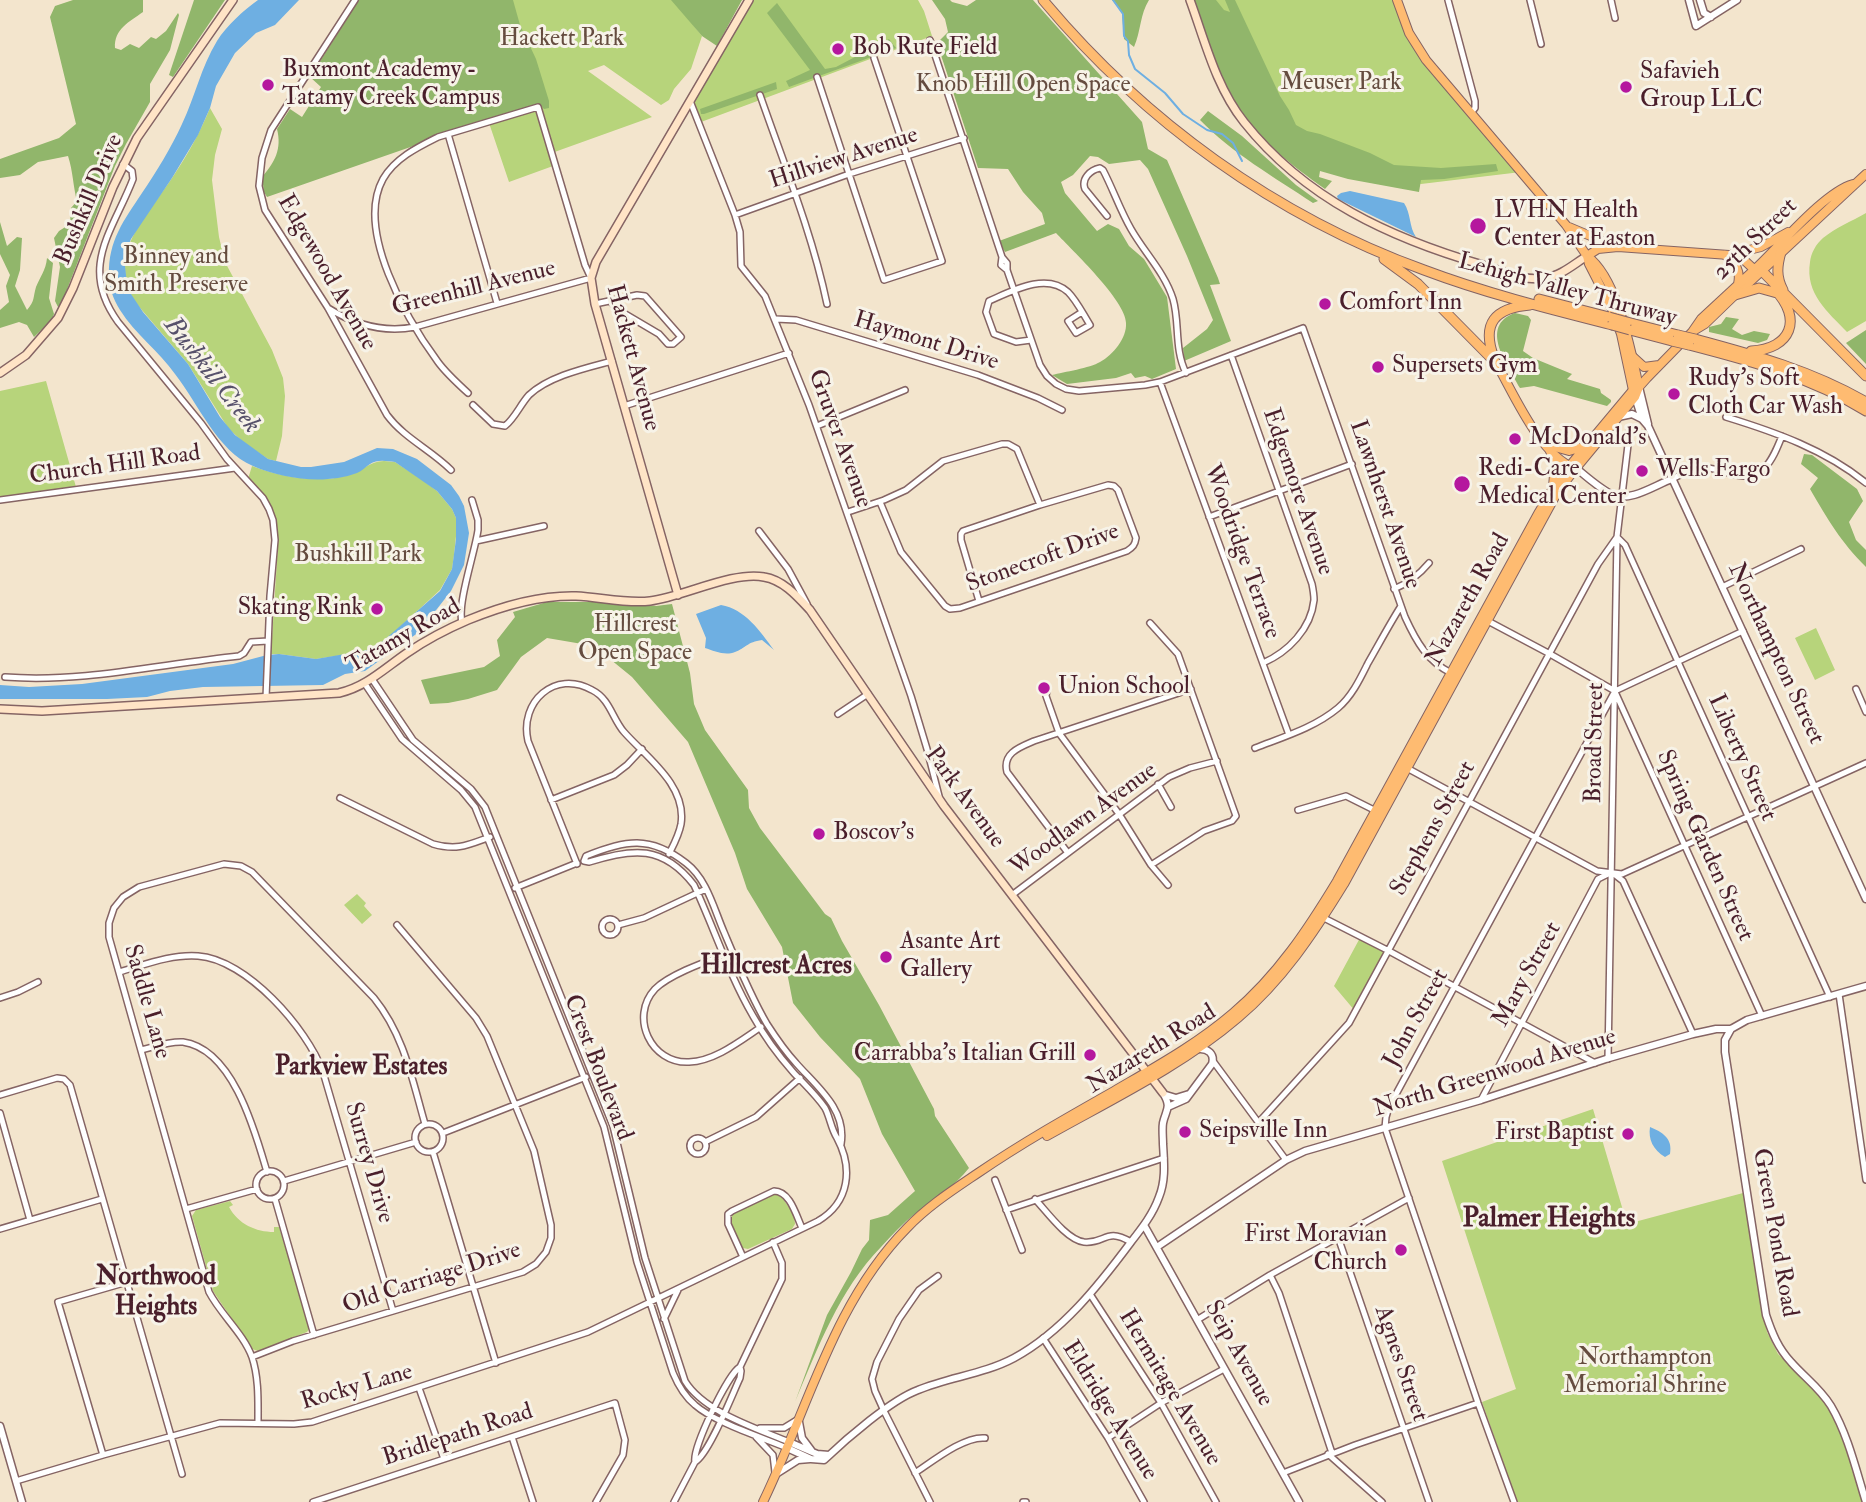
<!DOCTYPE html>
<style>
body{margin:0}
canvas{display:block;background:#f3e5cd}
</style>
<canvas width="1866" height="1502"></canvas>
<script>
const c = document.querySelector('canvas').getContext('2d');
c.lineJoin = 'round';
function paint(path, color) {
  c.fillStyle = color;
  c.fill(path, 'evenodd');
}
function stroke(path, color, width, dash) {
  c.strokeStyle = color;
  c.lineWidth = width;
  c.lineCap = dash ? 'butt' : 'round';
  c.setLineDash(dash || []);
  c.stroke(path);
}
function write(font, color, halo, rows, align = 'center') {
  c.font = font + ' "IM FELL Double Pica",serif';
  c.lineWidth = 6;
  c.setLineDash([]);
  c.textBaseline = 'middle';
  c.strokeStyle = halo;
  c.fillStyle = color;
  for (const [text, x, y, turn = 0] of rows) {
    c.save();
    c.translate(x, y);
    c.rotate((+turn || 0) * Math.PI / 180);
    c.textAlign = isNaN(turn) ? turn : align;
    if (halo) c.strokeText(text, 0, 0);
    c.fillText(text, 0, 0);
    c.restore();
  }
}
paint(new Path2D(`
 M510,0h232l-49,25 9,11 -11,33 -17,20 -5,11 -8,5 -57,-40 -16,6 64,46 -103,37 4,12 -44,16 -21,-62 52,-16z
 M742,0h176l6,11 8,25 -231,86 -11,-21 57,-99z
 M1194,0h203l12,33 112,139 -100,12 -139,-27z
 M210,108l12,21 -7,26 -3,25 7,57 6,25 47,88 11,28 2,18 -3,40 -6,25 -8,-2 -24,-16 -16,-15 -40,-64 -53,-62c-29,-52 13,-86 39,-127 14,-21 26,-43 36,-67z
 M1866,213v108l-19,11c-19,-20 -42,-38 -37,-70 1,-9 6,-18 13,-24 12,-10 29,-17 43,-25z
 M46,381l30,106 -76,10v-106z
 M384,461l11,1 29,19 13,10 15,18 4,9 1,9 -3,28 -2,14 -12,21 -52,48 -19,13 -53,8 -37,-5h-8l7,-109c-2,-34 -8,-42 -30,-66l4,-13c30,11 65,18 97,9 14,-4 20,-14 35,-14z
 M1816,628l19,42 -20,10 -20,-42z
 M357,894l9,9 -2,3 8,9 -10,9 -18,-19z
 M1361,936l28,15 -34,60 -21,-25z
 M1593,1109l34,115 116,-31 24,139 11,22 44,42 17,33 25,73h-347l-35,-100 34,-13 -74,-228z
 M777,1193c6,4 19,23 18,31 -1,2 -2,3 -3,5l-44,20 -5,-1c-6,-10 -17,-25 -9,-36z
 M230,1201l3,4 -4,2c9,17 27,25 45,25v-5h5l31,100 -3,5 -49,19 -6,-2 -39,-58 -21,-75 4,-6z`), '#b7d47b');
paint(new Path2D(`
 M73,0h70v12c-14,10 -29,17 -28,36l6,2 9,-6 9,4 12,-11 5,2 10,-8 12,-18 1,2 -9,35 -20,34v18l-24,42 -11,22 -54,139 -3,2 -3,-6 5,-34 -6,-29 5,-7 11,-7 1,-16 6,-7c-4,-15 -4,-30 -9,-45l-30,6 -18,13 -20,3v-19l59,-21 17,-14 -26,-107 5,-11z
 M194,0h31l-52,77 -4,-2z
 M359,0h154l7,25 16,34 13,42v7l-5,1 -4,-4 -52,15 -221,77 -3,-5 -2,-15c13,-15 20,-28 15,-48l13,-20 12,8 19,-30 -11,-10z
 M671,0h71l-25,46 -15,-10z
 M932,0h18l2,2 15,4 9,-6h57l109,122 6,27 19,11 51,118 2,6 -10,1 21,56 -47,20 -1,-13 24,-19 6,-9 -26,-64 -39,-87 -8,-9 -31,4 -11,-7 -8,-1 -17,19 -12,7 4,11 32,38 11,-7 11,5 10,17 15,13 23,38 9,72 -24,10 -7,-3 -10,2 -4,-5 -15,5 -49,6 -15,-9c12,-3 38,-7 48,-13 13,-7 27,-24 26,-39 0,-22 -54,-73 -70,-90l-51,19 -6,-11 46,-17 -3,-11 -19,-21 -15,-23 -30,-1 -41,-125 11,-11 -3,-13z
 M1112,0h37c-9,14 -8,31 -15,47l-10,-8 -2,-27z
 M1194,0h22l8,10 6,2 -5,-12h10l45,96 9,14 7,15 11,6 13,3 50,19 24,12 47,3 55,-4 2,7 -54,8 -23,1 -2,12 -71,-13 -28,-8 -1,6 13,4 -7,8c-34,-24 -66,-49 -90,-84 -20,-31 -30,-70 -41,-105z
 M777,3l48,66 11,-2 53,-28 7,9 -107,39 -3,-6 24,-11 -43,-57z
 M776,82l1,7 -73,25h-3l-1,-5z
 M1208,111l34,25 54,49 22,16 -5,2c-39,-26 -81,-50 -113,-83z
 M0,222l7,24 10,-9 5,1 -2,32 -5,16 12,24c8,-9 6,-13 9,-23 4,-10 10,-17 11,-29l6,5 -4,35 5,16 -2,6 -18,17 -7,-12 -8,-3 -19,6v-18l9,-8 -3,-16 4,-11 -10,-21z
 M1515,313l13,3 3,4 -8,31 10,7 39,16 -5,5 33,10 1,4 10,7v2l-4,4 -73,-20 -14,2c-12,-22 -42,-62 -5,-75z
 M1726,317l13,2 -7,10 10,6 12,-4 16,3 -3,6 -9,3 -49,-11v-5l12,-3z
 M1866,330v34l-20,-21z
 M1804,454l8,1 45,34 6,12 -14,21 7,18 10,10v17c-25,-25 -38,-47 -56,-78l8,-11 -17,-14z
 M547,602h48l61,4 16,-2 18,69 4,31 11,26 43,60 1,18 11,20 50,66 15,20 6,4 11,23 37,64 55,104 1,7 34,52c-14,18 -35,31 -53,45 -13,10 -24,22 -35,34 -42,43 -63,101 -86,155l32,-87 24,-43 11,-23 7,-9 1,-20 18,-5 27,-24 -33,-57 -22,-55 -40,-42 -27,-34 -11,-56 -35,-58 -12,-36 -47,-111 -56,-65 -38,-31 -47,-8 -26,19 -24,33 -29,9 -20,4 -18,1 -9,-24 63,-13 16,-11 -3,-16 18,-23 -2,-5z`), '#91b66b');
paint(new Path2D(`
 M258,0h41l-24,25 -19,8 -21,20 -19,33 -6,22 -12,27 -26,43 -41,61 -4,10 -2,17 2,18 4,10 12,18 45,52 32,53 15,18 33,24 33,8h10l33,-5 33,-14 16,1 24,10 34,26 8,11 5,10 5,27 -5,32 -13,26 -32,41 -54,39 -20,3 -22,11 -120,2 -33,4 -23,6 -40,2h-107v-14l29,2 53,-3 151,-20 34,-9 12,-1 37,5 58,-10 66,-58 12,-22 4,-30v-21l-4,-9 -15,-18 -42,-29c-8,-1 -18,-3 -25,2 -5,3 -8,7 -13,9 -32,12 -74,6 -104,-7 -36,-15 -55,-63 -78,-92 -16,-23 -40,-40 -55,-64 -7,-11 -11,-23 -11,-35 -1,-34 15,-55 33,-82 15,-22 29,-45 40,-69 13,-27 19,-57 35,-83 10,-16 26,-30 41,-41z
 M1350,191l54,12c7,10 5,24 12,34l-78,-38 -1,-3 4,-3z
 M721,605c24,4 39,26 53,45l-12,-10c-15,2 -16,8 -27,12 -10,4 -21,-1 -30,-4l1,-10 -10,-24z
 M1650,1127c12,5 23,11 20,27l-5,3c-12,-7 -17,-18 -15,-30z`), '#6eafe2');
stroke(new Path2D(`
 M1113,0l10,14 1,22 4,5 1,14 6,14 30,24 18,21 24,16 15,4 11,9 9,18`), '#6eafe2', 2);
const minor = new Path2D(`
 M355,0l-84,130 -9,28 -3,28 6,24 63,98 59,107c17,23 44,35 64,55
 M1448,0l27,101v7l-4,5
 M1530,0l11,44
 M1611,0l4,18
 M930,40l72,217 -1,8 6,5
 M817,77l67,203 58,-19 -68,-203
 M760,95c24,69 52,138 67,209
 M690,101l45,114 5,17 1,34 24,30 44,109 102,291 16,53 12,47
 M448,134l49,169
 M123,164l9,7 1,8c-20,52 -55,88 -15,143l83,101 26,36 36,39 6,11 4,11 2,20 -5,56 -4,102
 M735,215l114,-41 115,-36
 M1107,216l-22,-27c-4,-10 5,-19 15,-21l3,2c10,19 17,40 28,59 13,23 34,44 42,70 7,24 1,50 13,74
 M1002,257l5,6v7l33,95 7,11 9,8 10,5 13,2 66,-6 15,-3 143,-54 102,289c11,24 22,44 46,56
 M595,304l42,-9 8,1 36,41 -8,7h-5l-9,-10 -39,-23 -10,-10
 M328,308c27,17 55,25 87,19l176,-49 -6,-13 -47,-158 -100,30c-20,10 -43,21 -55,42 -28,51 24,141 55,183 8,11 19,21 30,31
 M776,319l20,1 23,7 159,48 60,23 24,12
 M1031,340l-15,2 -22,-8 -8,-22 3,-11c23,-10 57,-29 79,-9 9,9 15,22 22,33l-14,8 -8,-12 14,-9
 M1231,355l81,229c1,5 2,11 2,16 -3,29 -26,52 -51,63
 M1160,382l129,353
 M473,405l20,19 12,2c10,-8 15,-21 24,-31 20,-19 57,-27 83,-34
 M624,406l165,-53
 M1726,417c49,15 100,33 140,66
 M817,426l88,-36
 M1672,479c10,-5 20,-11 31,-11 10,-1 19,3 28,6 32,9 41,-13 51,-38
 M0,500l235,-32
 M880,502l21,50 44,54 5,3 10,-1 167,-57c6,-4 8,-6 9,-13l-18,-48 -4,-4 -6,-1 -68,20 -77,26 -2,3v6l18,61
 M848,512l36,-12 22,-10 37,-29 59,-17h6l9,5 23,56
 M1209,517l143,-53
 M759,531l29,38 19,35
 M476,541l68,-15
 M1722,587l79,-38
 M1394,589c15,-6 25,-14 35,-26
 M1486,620l64,34 65,37
 M462,622c-5,-18 13,-70 16,-92v-10l-6,-20
 M1150,623l28,31 58,162 -4,5 -28,10 -53,34
 M5,677c79,6 155,-13 234,-21l5,-3 7,-11 17,-1
 M372,679l41,61 58,49 14,18 128,319 32,132 40,123c19,31 71,47 104,61
 M365,684l37,55 59,51 14,17 129,320 33,135 36,111c5,12 11,23 22,32 19,17 66,32 92,43
 M1047,689l-1,7 13,37 60,81 32,51 17,20
 M1856,689l10,23
 M1615,691l128,-60
 M1616,694l146,322
 M838,714l30,-20
 M1255,748c28,-11 59,-20 83,-40 14,-12 22,-29 30,-45 11,-19 21,-38 33,-57
 M1405,767l192,104 25,3 244,-111
 M1158,784l13,23
 M340,798l93,46c24,7 35,1 57,-7
 M551,800l63,-25 13,-10 15,-16
 M1298,810l48,-14 30,15
 M1068,853l-61,-81c-5,-19 13,-25 27,-31l157,-52
 M577,864l-49,-123c-9,-39 27,-72 64,-51 18,9 20,28 32,42 22,25 63,53 57,92 -2,11 -7,20 -12,30
 M1614,874l9,7 70,153
 M515,888l62,-25
 M1012,895l157,-118 21,-9 27,-7
 M1320,916l69,35 206,112
 M602 927a8 8 0 1 1 16 0a8 8 0 1 1-16 0Z
 M618,925l26,-7 62,-29
 M732,952c-21,8 -61,21 -77,37 -26,28 -4,75 34,73 26,-1 51,-21 72,-35
 M119,972c25,-7 52,-18 79,-16 48,3 109,72 125,116l70,239
 M1839,994l27,186
 M0,998l18,-6 20,-10
 M141,1050c13,-3 28,-9 42,-8 50,7 72,89 84,130
 M1608,1059l9,-522 13,-109
 M1213,1061l73,99
 M0,1095l57,-17 7,1 6,6 112,389
 M1481,1100l117,-221 10,-5
 M0,1113l30,107
 M1259,1122l90,-99 249,-459 19,-27 8,8 205,452
 M415 1138a14 14 0 1 1 28 0a14 14 0 1 1-28 0Z
 M443,1133l143,-56
 M690 1146a8 8 0 1 1 16 0a8 8 0 1 1-16 0Z
 M705,1142l51,-25 44,-39
 M433,1152l63,211
 M256 1185a14 14 0 1 1 28 0a14 14 0 1 1-28 0Z
 M995,1180l27,70
 M284,1181l132,-39
 M275,1199l39,136
 M1035,1199c12,13 32,41 49,43 22,2 21,-15 47,0
 M186,1209l71,-20
 M1006,1210l158,-52
 M0,1229l102,-30
 M1338,1237l91,265
 M743,1257l-15,-33v-10l4,-3 42,-20c16,0 22,24 28,37
 M1270,1275l9,18 53,160
 M1090,1294l71,109 55,99
 M664,1319l14,-29
 M1197,1320l73,-45 139,-77
 M1043,1338l65,100 36,64
 M252,1357l41,-16 230,-69 13,-8 10,-12 5,-14v-13l-17,-74 -47,-115 -11,-18 -79,-93
 M419,1388l25,71
 M258,1423c0,-22 1,-45 -6,-66 -9,-24 -31,-42 -43,-65l-100,-355v-14l5,-15 9,-11 16,-10 85,-23 17,2 11,6 122,126c30,37 38,81 51,126
 M760,1428h24l13,-8
 M512,1437l21,65
 M756,1437l17,18 2,17
 M1108,1438l53,-35 63,-34
 M1328,1454l54,48
 M103,1455l-45,-153 69,-20
 M695,1462c-3,-14 33,-88 45,-95l42,-88v-16l-9,-21
 M915,1473c18,-12 49,-37 70,-35
 M1283,1473l72,-28 123,-42
 M16,1481l87,-26 117,-32 74,1 18,-2 276,-90 230,-111c32,-19 35,-53 19,-83 -6,-9 -7,-21 -12,-30 -9,-13 -21,-24 -32,-36 -15,-17 -29,-36 -40,-56 -24,-41 -39,-88 -59,-131 -31,-40 -61,-37 -105,-23l-5,-1 2,-5c39,-16 64,-21 100,7 21,16 28,46 38,69 13,31 26,63 43,92 9,14 18,27 29,39 20,23 51,46 45,81
 M313,1502l302,-99 10,37 -2,15 -27,47
 M674,1502l21,-40c14,-8 37,-67 45,-84l1,-7 -1,-4
 M930,1502l-46,-91 -9,-20 -3,-12 5,-17 22,-43 20,-29 19,-14
 M1023,1502h3
 M1514,1502l-36,-99 -93,-275 1,-11 3,-10 226,-416`);
const tertiary = new Path2D(`
 M1689,0l7,26 41,-26
 M1700,0l4,13 7,4
 M1639,387l9,37
 M1635,397l7,22 6,7 218,473
 M1618,417l14,-3 10,5
 M1576,468c11,9 24,21 37,27 18,7 42,-10 59,-16
 M1731,1029l-6,11v12l41,263c6,18 12,33 25,47 13,15 29,26 40,44 17,29 25,64 35,96
 M1166,1095l10,3 13,-4
 M1168,1107l18,-8 26,-35c3,-10 -4,-16 -14,-15
 M1144,1225l155,277
 M1157,1247l129,-87 19,-9 176,-51 128,-42 84,-24 23,-5h15l16,-9 119,-34
 M799,1422l3,16 9,12
 M0,1426l22,76
 M789,1442l28,12 12,1
 M787,1448l24,11 13,1c22,-21 67,-60 94,-70 31,-13 66,-16 96,-32 48,-26 85,-73 117,-116 11,-14 22,-28 28,-45 7,-17 5,-35 4,-53 0,-6 -1,-15 0,-21 3,-14 9,-15 0,-30
 M776,1474l22,-14 12,-1`);
const secondary = new Path2D(`
 M1190,0c15,41 26,87 54,122 61,77 146,116 239,143 19,6 42,17 62,13 16,-2 29,-14 42,-22
 M0,373l26,-18 32,-37 15,-30 40,-101 24,-49 96,-138
 M678,595l-83,-291 -4,-26 5,-16 153,-262
 M0,709l42,2 297,-18c27,-6 46,-25 68,-40 19,-13 40,-24 61,-33 34,-14 71,-25 108,-24 24,1 50,8 74,5 33,-4 82,-30 114,-24 19,3 33,19 46,33l134,196 219,287`);
const primary = new Path2D(`
 M1397,0l12,33 17,27 140,165 21,31 2,8 24,47 8,23 13,61
 M1569,227l43,18
 M1733,254l28,-7 27,-15
 M1587,256l11,-7 20,-2 111,8 15,5 14,13
 M1587,256c31,22 44,96 52,131
 M1755,269c24,-22 69,-77 98,-85
 M1738,293l128,-119
 M1496,363c18,31 43,91 78,105`);
const trunk = new Path2D(`
 M1725,255c11,8 16,16 13,29
 M1695,330l10,-6 30,-29
 M1632,356l12,11 15,-2
 M1551,446l18,5 16,-5
 M1549,448l6,17 -2,21
 M1572,463l61,-73 6,-3
 M1047,1136c64,-36 135,-70 191,-118 44,-37 76,-85 106,-134l213,-391 15,-20 63,-76 4,-10 8,-9 45,-46 9,-13 54,-50 7,2
 M763,1502c45,-93 70,-199 144,-274 21,-22 46,-38 71,-55 44,-30 90,-56 136,-82 41,-24 83,-47 119,-78 44,-37 75,-84 104,-132l202,-369 13,-22 17,-24`);
const motorway = new Path2D(`
 M1043,0c101,121 232,216 381,270 61,23 125,39 188,55
 M1781,252c-4,14 -5,25 2,38
 M1384,259l34,25 78,79
 M1762,271l104,105
 M1735,295l24,-7 18,5
 M1539,299l70,18
 M1627,322l51,13
 M1630,330l42,11
 M1695,339c60,16 117,32 171,63
 M1689,345c62,16 122,32 177,66
 M1751,351c40,-2 52,-32 24,-61
 M1494,358c-13,-35 1,-50 36,-53`);
stroke(minor, '#856464', 8);
stroke(tertiary, '#856464', 9);
stroke(secondary, '#856464', 10);
stroke(primary, '#856464', 10);
stroke(trunk, '#856464', 10);
stroke(motorway, '#856464', 11);
stroke(minor, '#fff', 5);
stroke(tertiary, '#fff', 6);
stroke(secondary, '#ffe4c6', 7);
stroke(primary, '#febb71', 8);
stroke(trunk, '#febb71', 8);
stroke(motorway, '#febb71', 9);
const motorwayBridge = new Path2D(`
 M1609,317l18,5
 M1612,325l18,5
 M1678,335l17,4
 M1672,341l17,4`);
stroke(motorwayBridge, '#856464', 11, []);
stroke(motorwayBridge, '#febb71', 9);
for (const [x, y, r, color] of [
 [838,49,7,"#b5179e"],
 [268,85,7,"#b5179e"],
 [1626,87,7,"#b5179e"],
 [1478,226,9,"#b5179e"],
 [1325,304,7,"#b5179e"],
 [1378,367,7,"#b5179e"],
 [1674,394,7,"#b5179e"],
 [1515,439,7,"#b5179e"],
 [1642,471,7,"#b5179e"],
 [1462,484,9,"#b5179e"],
 [377,609,7,"#b5179e"],
 [1044,688,7,"#b5179e"],
 [819,834,7,"#b5179e"],
 [886,957,7,"#b5179e"],
 [1090,1055,7,"#b5179e"],
 [1185,1132,7,"#b5179e"],
 [1628,1134,7,"#b5179e"],
 [1401,1250,7,"#b5179e"]
]) {
  const dot = new Path2D();
  dot.arc(x, y, r, 0, 2 * Math.PI);
  c.fillStyle = color;
  c.fill(dot);
  stroke(dot, '#f7f3e8', 2.5);
}
write('24px', '#654c3f', '#f7f3e8', [
 ["Hackett Park",562,40],
 ["Meuser Park",1341,84],
 ["Knob Hill Open Space",1023,86],
 ["Binney and",176,258],
 ["Smith Preserve",176,286],
 ["Bushkill Park",358,556],
 ["Hillcrest",635,626],
 ["Open Space",635,654],
 ["Northampton",1645,1359],
 ["Memorial Shrine",1645,1387]
]);
write('24px', '#4a1f2b', '#f7f3e8', [
 ["Bob Rute Field",852,49],
 ["Buxmont Academy -",282,71],
 ["Tatamy Creek Campus",282,99],
 ["Safavieh",1640,73],
 ["Group LLC",1640,101],
 ["LVHN Health",1494,212],
 ["Center at Easton",1494,240],
 ["Comfort Inn",1339,304],
 ["Supersets Gym",1392,367],
 ["Rudy's Soft",1688,380],
 ["Cloth Car Wash",1688,408],
 ["McDonald's",1529,439],
 ["Redi-Care",1478,470],
 ["Medical Center",1478,498],
 ["Wells Fargo",1656,471],
 ["Skating Rink",363,609,"right"],
 ["Union School",1058,688],
 ["Boscov's",833,834],
 ["Asante Art",900,943],
 ["Gallery",900,971],
 ["Carrabba's Italian Grill",1076,1055,"right"],
 ["Seipsville Inn",1199,1132],
 ["First Baptist",1614,1134,"right"],
 ["First Moravian",1387,1236,"right"],
 ["Church",1387,1264,"right"]
], 'left');
write('24px', '#4a1f2b', '#f7f3e8', [
 ["Hillview Avenue",844,159,-18],
 ["Bushkill Drive",90,200,-67],
 ["25th Street",1756,240,-44],
 ["Edgewood Avenue",326,273,60],
 ["Greenhill Avenue",474,289,-14],
 ["Lehigh Valley Thruway",1567,291,15],
 ["Haymont Drive",926,342,17],
 ["Hackett Avenue",632,358,75],
 ["Gruver Avenue",839,439,70],
 ["Church Hill Road",115,466,-8],
 ["Edgemore Avenue",1297,492,71],
 ["Lawnherst Avenue",1384,505,71],
 ["Woodridge Terrace",1241,552,70],
 ["Stonecroft Drive",1043,559,-20],
 ["Nazareth Road",1469,600,-61],
 ["Tatamy Road",404,637,-30],
 ["Northampton Street",1775,654,65],
 ["Broad Street",1596,743,-89],
 ["Liberty Street",1741,758,66],
 ["Park Avenue",964,798,54],
 ["Woodlawn Avenue",1084,820,-36],
 ["Stephens Street",1434,829,-61],
 ["Spring Garden Street",1704,846,66],
 ["Mary Street",1528,975,-61],
 ["Saddle Lane",146,1002,74],
 ["John Street",1417,1019,-61],
 ["Nazareth Road",1152,1050,-32],
 ["Crest Boulevard",597,1068,69],
 ["North Greenwood Avenue",1495,1074,-17],
 ["Surrey Drive",368,1163,74],
 ["Green Pond Road",1774,1233,80],
 ["Old Carriage Drive",432,1279,-18],
 ["Seip Avenue",1238,1354,61],
 ["Agnes Street",1400,1364,71],
 ["Rocky Lane",357,1388,-16],
 ["Hermitage Avenue",1169,1388,59],
 ["Eldridge Avenue",1109,1411,58],
 ["Bridlepath Road",458,1436,-18]
]);
write('italic 26px', '#57516b', '#f7f3e8', [
 ["Bushkill Creek",211,376,52]
]);
write('bold 26px', '#4a1f2b', '#f7f3e8', [
 ["Hillcrest Acres",776,967],
 ["Parkview Estates",361,1068],
 ["Northwood",156,1278],
 ["Heights",156,1308]
]);
write('bold 28px', '#4a1f2b', '#f7f3e8', [
 ["Palmer Heights",1549,1220]
]);
</script>
